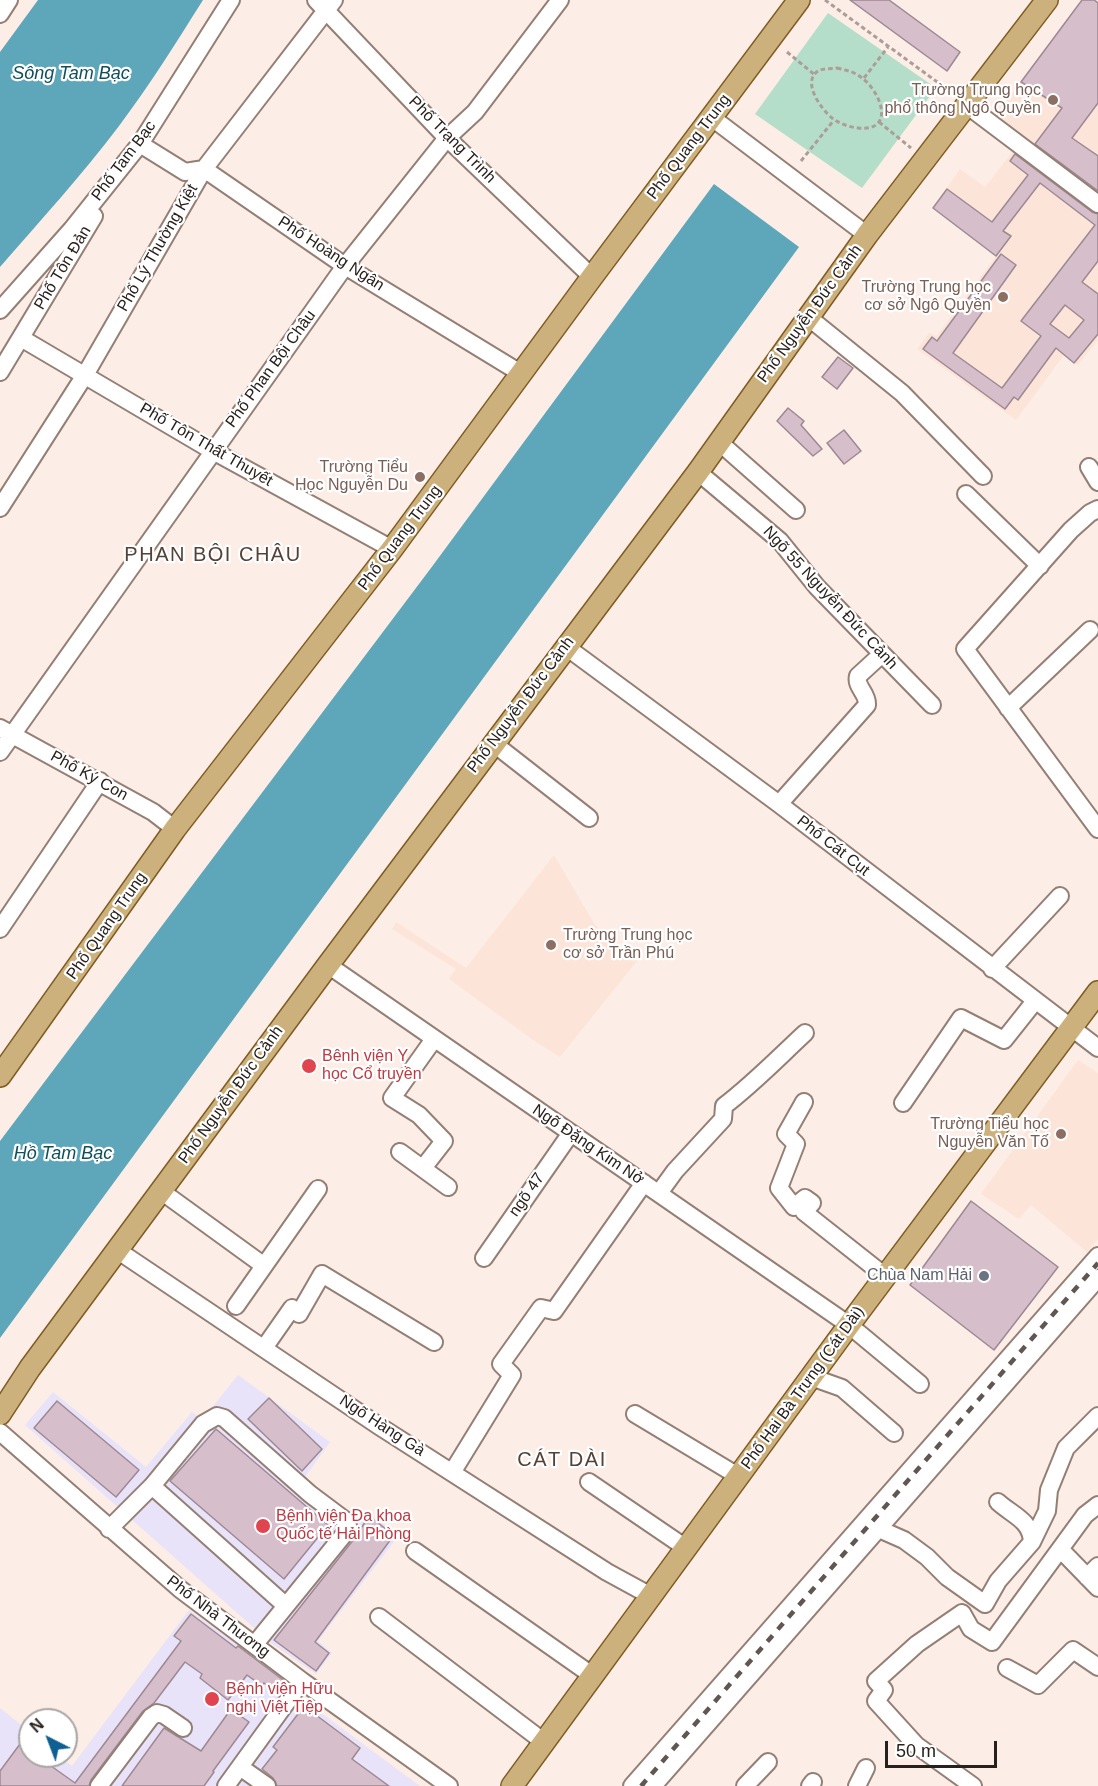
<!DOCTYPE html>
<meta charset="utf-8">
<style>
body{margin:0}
#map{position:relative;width:1098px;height:1786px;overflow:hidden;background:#fcede6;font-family:Arial,sans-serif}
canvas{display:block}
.north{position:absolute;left:18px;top:1708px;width:60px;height:60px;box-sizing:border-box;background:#fff;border:2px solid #a9a6a4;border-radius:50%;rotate:318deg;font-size:16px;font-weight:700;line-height:24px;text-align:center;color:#28201c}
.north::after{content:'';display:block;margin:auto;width:21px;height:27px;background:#0f6092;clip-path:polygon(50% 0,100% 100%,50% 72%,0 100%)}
.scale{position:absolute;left:885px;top:1741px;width:112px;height:27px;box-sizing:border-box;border:3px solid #28201c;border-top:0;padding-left:8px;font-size:18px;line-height:21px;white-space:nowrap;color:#28201c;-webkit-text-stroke:4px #fff;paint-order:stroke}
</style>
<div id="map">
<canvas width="1098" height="1786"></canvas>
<div class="north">N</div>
<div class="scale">50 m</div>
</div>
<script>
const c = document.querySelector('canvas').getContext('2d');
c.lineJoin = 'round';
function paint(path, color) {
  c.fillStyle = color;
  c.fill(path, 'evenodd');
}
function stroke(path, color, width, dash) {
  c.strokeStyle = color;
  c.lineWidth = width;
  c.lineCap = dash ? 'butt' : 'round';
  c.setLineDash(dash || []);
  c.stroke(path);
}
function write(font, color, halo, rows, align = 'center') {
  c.font = font + ' Arial,sans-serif';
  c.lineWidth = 4.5;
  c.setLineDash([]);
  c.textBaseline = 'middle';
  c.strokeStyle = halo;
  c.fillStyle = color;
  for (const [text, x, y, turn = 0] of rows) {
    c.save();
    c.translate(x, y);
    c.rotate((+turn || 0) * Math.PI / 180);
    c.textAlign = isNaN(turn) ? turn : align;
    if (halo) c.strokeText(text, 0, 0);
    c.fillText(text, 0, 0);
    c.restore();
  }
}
paint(new Path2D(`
 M1082,0h16v199l-105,-80z
 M1017,146l81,61v133l-20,25 -14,-10 -48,65 -99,-71 12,-16 8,3 59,-80 -63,-48 27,-39 25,18z
 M554,855l41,70 42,36 -77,96 -27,-17 -84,-61 7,-10 -64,-40 4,-7 70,46z
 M1078,1060l20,13v166l-11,13 -56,-47 -12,14 -38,-25z`), '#fde4d8');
paint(new Path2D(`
 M238,1375l92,67 -27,38 50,37 16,-3 30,21 -81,106 14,12 -16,21 -45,-31 -246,-218 28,-33 93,75 46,-55 10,8z
 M189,1610l104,75 -3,5 130,96h-420v-78l30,24v24h29l13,10z`), '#e8e3f9');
paint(new Path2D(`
 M828,13l108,75 -74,100 -107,-74z`), '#b4deca');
paint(new Path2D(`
 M38,0h165c-27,43 -54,86 -84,126 -37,49 -79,95 -119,141v-215z
 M714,184l85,63 -799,1091v-197l431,-573z`), '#5ea7ba');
const building = new Path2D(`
 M850,0h39l71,52 -13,19z
 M1082,0h12l4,3v100l-26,35 26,18v35l-63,-47 27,-36 -41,-26z
 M1015,154l77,58 6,2v47l-16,21 16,12v40l-24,29 -18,-15 -38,52 -4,-3 -9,12 -82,-60 9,-12 5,4 64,-87 15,11 -63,88 49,35 39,-52 -20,-15 74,-96 -55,-42 -37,48 8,5 -15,20 -63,-48 14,-19 45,33 36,-47 -18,-14zM1065,305l19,15 -15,18 -19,-14z
 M838,357l15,11 -16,21 -15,-12z
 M788,408l16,13 -3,4 21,24 -9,7 -36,-35z
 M844,430l17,21 -17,13 -17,-21z
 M971,1201l87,66 -64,83 -84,-65z
 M269,1398l53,51 -20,22 -54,-52z
 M57,1401l82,69 -23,27 -82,-69z
 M216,1429l112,96 -44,54 -114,-98z
 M369,1516l25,19 -79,107 14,11 -13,18 -42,-31 80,-101z
 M191,1614l45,34 2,-2 49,37 -8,11 -15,-11 -2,3 -15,-11 -19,25 -28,-22 2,-4 -17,-12 -31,41 -11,8 -52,69 -2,6h-89v-15l20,-27 10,7v5h7l38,27 106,-142 -7,-5z
 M304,1706l56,42 -8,11 37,27h-112l-4,-8 -11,-9 15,-19 -4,-3z
 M231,1709l18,13 -36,49 1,1 -10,14h-82l42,-58 37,23z`);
paint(building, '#d6bfcb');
stroke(building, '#9d8893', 1.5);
const minor = new Path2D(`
 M316,0l131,138 145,139
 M0,14l9,-14
 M968,106l130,98
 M711,117l156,118
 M140,144l45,28 19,-3 141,97 177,108
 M0,310l72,-81 68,-85 91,-144
 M808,317l94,76 81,83
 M21,338l192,113 179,98
 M0,372l94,-156
 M719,442l77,68
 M1089,467l9,15
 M698,472l82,69 37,46 115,118
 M966,494l74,72
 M0,508l85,-133 119,-206 130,-169
 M1098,509l-8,4 -19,17 -106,119 133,180
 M565,646l214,158 319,244
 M1008,708l82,-78
 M0,728l153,84 22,17
 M493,743l96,75
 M0,752l345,-486 102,-128 28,-26 85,-112
 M779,804l88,-99c1,-12 -12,-18 -9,-29l24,-22
 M0,929l100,-148
 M328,965l521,360 71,59
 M992,969l68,-73
 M804,1102l-18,32 10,10 -17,44 15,19 11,-9 7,5 -8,9 81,64
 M903,1103l58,-85 43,22 31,-39
 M400,1152l48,35
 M423,1168l21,-27 -25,-26 -27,-17 42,-59
 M161,1191l102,74
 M659,1193l16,-22 48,-52 1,-13c29,-22 54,-48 81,-73
 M117,1250l262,176 228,146 44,24
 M484,1258l87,-125
 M236,1306l82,-117
 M264,1348l28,-40 7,6 23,-40 112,68
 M811,1377l31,11 52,45
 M635,1414l103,62
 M0,1432l180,157 122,92 147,105
 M453,1471l59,-96 -11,-11 40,-56 13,3 90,-128
 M589,1482l97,66
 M152,1486l133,119
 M998,1502c14,13 33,18 34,40
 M109,1529l43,-43 51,-62 14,-8 7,2 86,76 36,27 2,5 -2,6 -91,112
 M879,1529l25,11 23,17 20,20 38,27
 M1061,1550l37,38
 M415,1551l178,125
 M1087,1577l11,-11
 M985,1604l13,-23 34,-39 15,-31 2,-21 17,-42 32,-32
 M379,1617l165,125
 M1007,1668l31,17 35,-35 25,17
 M240,1767l27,19
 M99,1786l52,-69 6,-4 7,2 19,13
 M226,1786l76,-105
 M632,1786l466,-530
 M653,1786l445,-508
 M745,1786l23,-24
 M810,1786l3,-4
 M857,1786l9,-18
 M973,1786l-57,-41 -40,-44 8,-11 -8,-9 41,-37 45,-31 9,16 21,13 93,-127 13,-10`);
const major = new Path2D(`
 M0,1076l175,-247 217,-280 200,-272 207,-277
 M0,1414l30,-46 298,-403 370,-493 169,-237 180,-235
 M512,1786l337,-461 249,-333`);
stroke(minor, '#947f75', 20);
stroke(major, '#7e5c23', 24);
stroke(new Path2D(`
 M825,0l126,92
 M787,52l28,23
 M837,68c9,2 18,4 25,10 19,14 34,54 -4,50 -9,-1 -18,-4 -26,-10 -10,-8 -31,-36 -14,-47 5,-3 13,-2 19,-3z
 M864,78l24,-31
 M879,122l32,26
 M801,161l33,-41`), '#ab9e99', 3, [4.5, 3]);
stroke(minor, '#fff', 16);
stroke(major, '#cdb17d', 21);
stroke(new Path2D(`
 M641,1786l457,-523`), '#605652', 4.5, [8, 8]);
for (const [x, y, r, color] of [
 [1053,100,6,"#8d6e63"],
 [1003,297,6,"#8d6e63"],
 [420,477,6,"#8d6e63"],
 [551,945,6,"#8d6e63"],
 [309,1066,8,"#e0444e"],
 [1061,1134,6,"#8d6e63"],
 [984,1276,6,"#6b7280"],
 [263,1526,8,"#e0444e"],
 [212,1699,8,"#e0444e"]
]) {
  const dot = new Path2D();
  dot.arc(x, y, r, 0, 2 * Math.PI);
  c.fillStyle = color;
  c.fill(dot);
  stroke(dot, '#fff', 2);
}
write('16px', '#785e54', '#fff', [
 ["Trường Trung học",1041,91],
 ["phổ thông Ngô Quyền",1041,109],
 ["Trường Trung học",991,288],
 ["cơ sở Ngô Quyền",991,306],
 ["Trường Tiểu",408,468],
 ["Học Nguyễn Du",408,486],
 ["Trường Trung học",563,936,"left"],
 ["cơ sở Trần Phú",563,954,"left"],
 ["Trường Tiểu học",1049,1125],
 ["Nguyễn Văn Tố",1049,1143]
], 'right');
write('16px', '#28201c', '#fff', [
 ["Phố Trạng Trình",452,140,45],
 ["Phố Quang Trung",689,147,-53],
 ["Phố Tam Bạc",124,161,-53],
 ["Phố Lý Thường Kiệt",158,248,-60],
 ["Phố Hoàng Ngân",331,254,33],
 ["Phố Tôn Đản",63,268,-59],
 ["Phố Nguyễn Đức Cảnh",810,314,-54],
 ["Phố Phan Bội Châu",271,369,-54],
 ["Phố Tôn Thất Thuyết",206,445,30],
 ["Phố Quang Trung",400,538,-53],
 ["Ngõ 55 Nguyễn Đức Cảnh",830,598,47],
 ["Phố Nguyễn Đức Cảnh",521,705,-53],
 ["Phố Ký Con",89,776,29],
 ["Phố Cát Cụt",833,846,38],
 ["Phố Quang Trung",107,926,-55],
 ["Phố Nguyễn Đức Cảnh",231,1095,-54],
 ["Ngõ Đặng Kim Nở",588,1145,34],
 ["ngõ 47",527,1195,-55],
 ["Phố Hai Bà Trưng (Cát Dài)",803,1388,-54],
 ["Ngõ Hàng Gà",382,1426,33],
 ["Phố Nhà Thương",218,1617,37]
]);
write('16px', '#be3a42', '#fff', [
 ["Bênh viện Y",322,1057],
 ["học Cổ truyền",322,1075],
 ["Bệnh viện Đa khoa",276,1517],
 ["Quốc tế Hải Phòng",276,1535],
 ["Bệnh viện Hữu",226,1690],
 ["nghị Việt Tiệp",226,1708]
], 'left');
write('16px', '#5b616d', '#fff', [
 ["Chùa Nam Hải",972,1276]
], 'right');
write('italic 18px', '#0e4f5d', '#fff', [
 ["Sông Tam Bạc",71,74],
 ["Hồ Tam Bạc",63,1154]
]);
c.letterSpacing = '1.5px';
write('20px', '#544138', '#fff', [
 ["PHAN BỘI CHÂU",213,555],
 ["CÁT DÀI",562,1460]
]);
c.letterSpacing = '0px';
</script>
